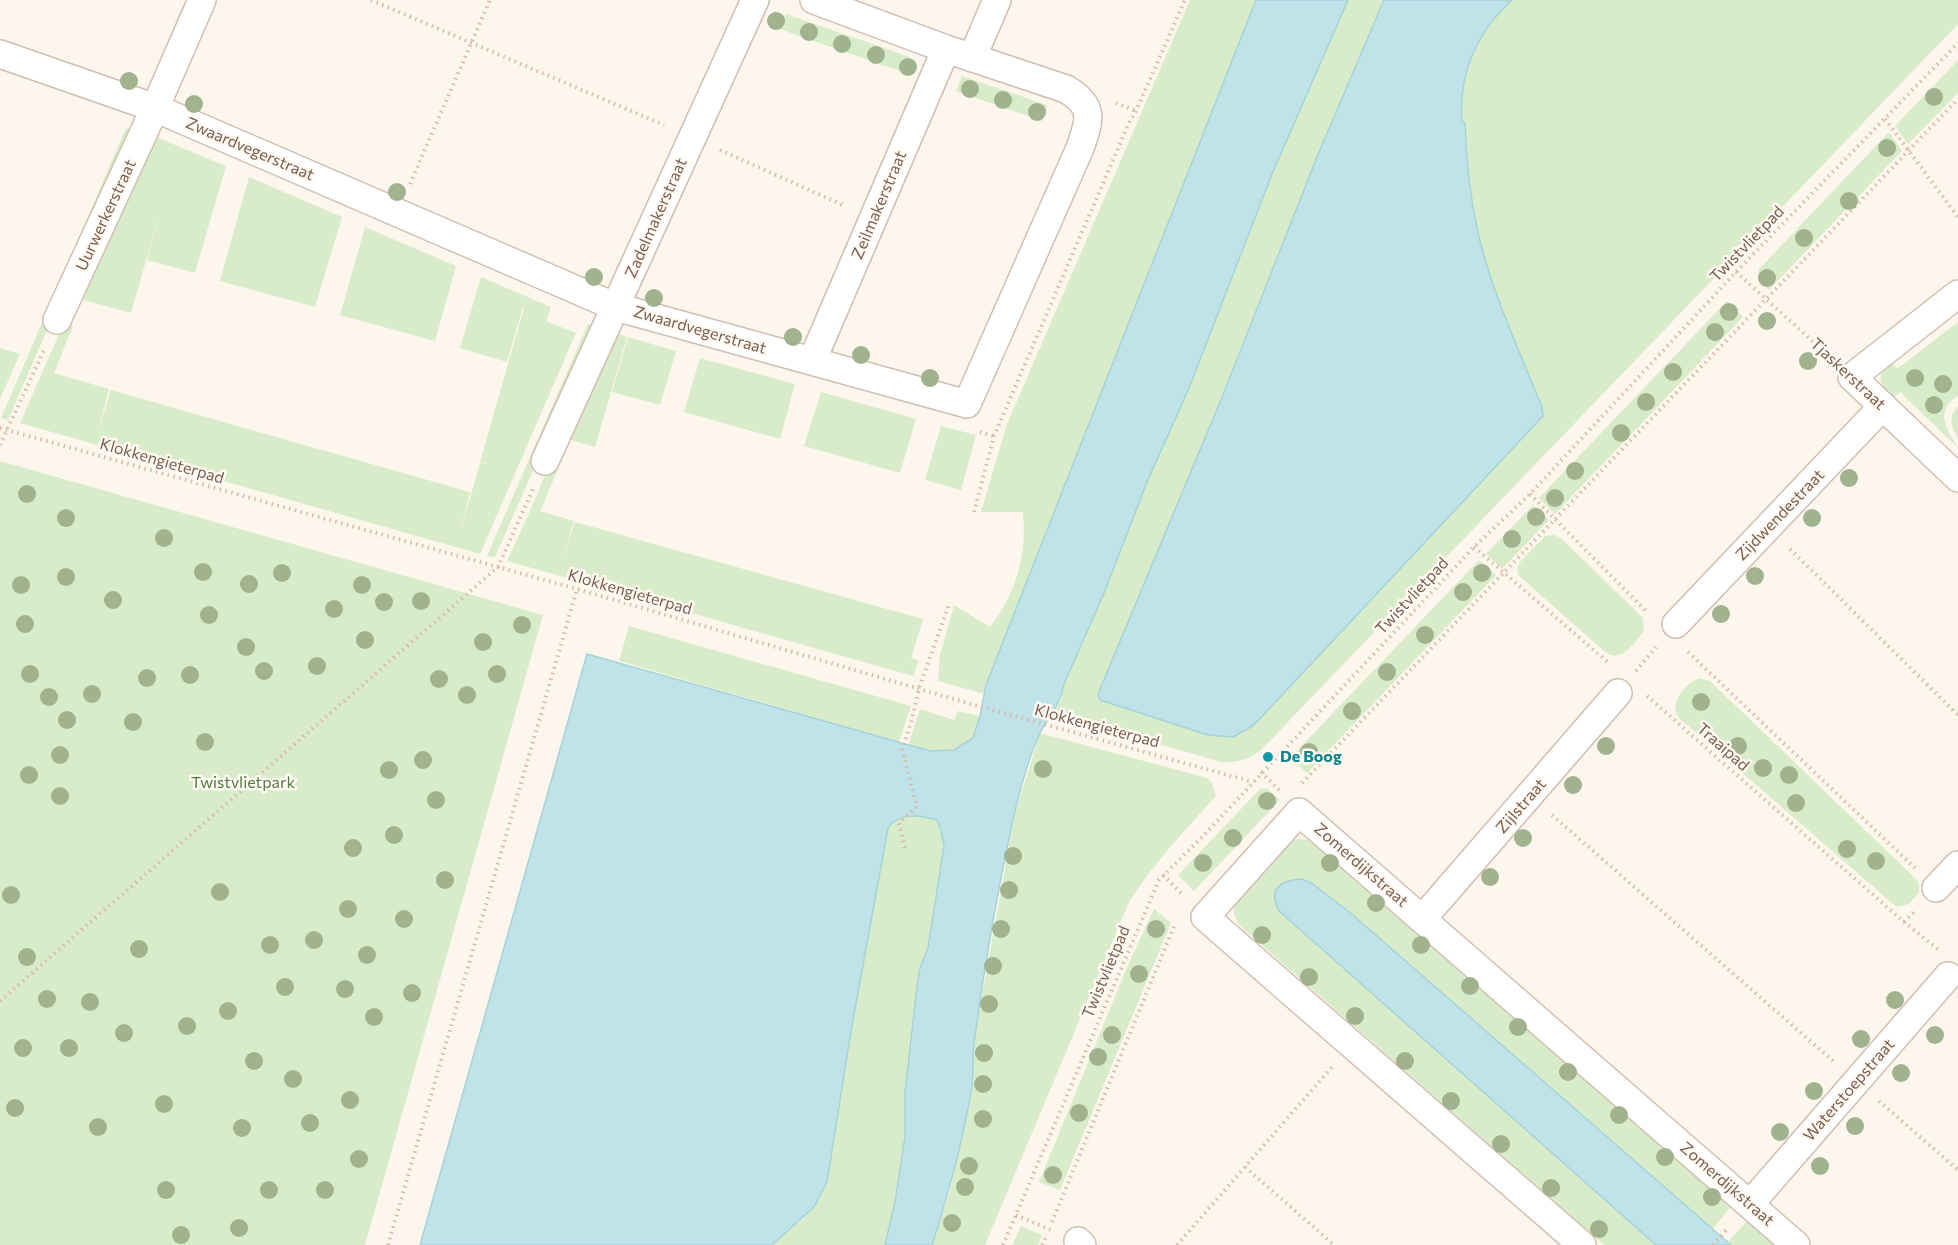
<!DOCTYPE html>
<style>
body{margin:0}
canvas{display:block;background:#fdf6ec}
</style>
<canvas width="1958" height="1245"></canvas>
<script>
const c = document.querySelector('canvas').getContext('2d');
c.lineJoin = 'round';
function paint(path, color) {
  c.fillStyle = color;
  c.fill(path, 'evenodd');
}
function stroke(path, color, width, dash) {
  c.strokeStyle = color;
  c.lineWidth = width;
  c.lineCap = dash ? 'butt' : 'round';
  c.setLineDash(dash || []);
  c.stroke(path);
}
function write(font, color, halo, rows, align = 'center') {
  c.font = font + ' Commissioner,sans-serif';
  c.lineWidth = 5;
  c.setLineDash([]);
  c.textBaseline = 'middle';
  c.strokeStyle = halo;
  c.fillStyle = color;
  for (const [text, x, y, turn = 0] of rows) {
    c.save();
    c.translate(x, y);
    c.rotate((+turn || 0) * Math.PI / 180);
    c.textAlign = isNaN(turn) ? turn : align;
    if (halo) c.strokeText(text, 0, 0);
    c.fillText(text, 0, 0);
    c.restore();
  }
}
paint(new Path2D(`
 M1190,0h66l-270,685 -1,9 -47,-13 2,-26 14,-50 36,22c27,-35 37,-72 33,-115h-42l26,-88z
 M1348,0h36l-65,152 -219,548 108,35 25,2 21,-12 288,-318c-23,-57 -50,-114 -64,-174 -8,-36 -12,-73 -13,-110l-3,-1c-4,-48 15,-90 50,-122h446v24l-694,723c-12,12 -25,16 -43,15l-169,-49 9,-14 3,-15 40,-91 43,-111 42,-94 83,-214z
 M774,11l12,5 2,-3 1,2 121,42v3l5,2 -4,13 -143,-50z
 M1958,60v33l-50,51 -13,-18z
 M962,76l85,29 -5,16 -86,-30z
 M126,128l8,2 -126,290 -7,-2z
 M1889,132l13,19 -133,139 -11,-12 1,-9z
 M156,137l70,29 -31,107 -48,-13 15,-55 -31,108 -48,-13 68,-158z
 M249,177l93,40 -27,90 -95,-26z
 M365,227l91,39 -21,75 -95,-26z
 M481,277l70,30 -5,14 30,12 -96,221 -460,-131 44,-100 9,3 -19,47 55,16 -11,42 13,-41 359,102 -10,41 20,-70 7,1 -7,-2 44,-154 -1,-1 -16,55 -47,-14z
 M1727,301l16,16 -188,197 -16,-16z
 M1958,322v74c-25,14 -10,35 0,52l-58,-56 -8,7c-13,-15 -16,-23 -2,-38l7,8z
 M588,324l8,3 -101,230 -8,-1z
 M618,334l9,3 -32,110 -24,-7z
 M628,337l48,14 -16,54 -48,-13z
 M0,348l20,6 -20,45z
 M700,358l95,26 -15,55 -96,-27z
 M821,392l95,27 -16,54 -96,-27z
 M1958,406v32c-7,-10 -10,-23 0,-32z
 M941,426l35,9 -15,55 -36,-10z
 M0,461l543,154 -178,630h-365z
 M550,463l9,4 -19,44 34,10 -12,41 13,-40 348,97 -12,39 8,3 -6,15 -406,-115 28,-61z
 M1533,505l16,15 -47,49 -16,-15z
 M1554,535l7,3 82,80 1,13c-10,12 -23,33 -39,21l-87,-77 -1,-8 3,-5 25,-26z
 M1479,560l17,15 -189,198 -17,-15z
 M629,626l282,80 -12,36 -280,-81z
 M1700,678l10,3 206,198 3,5v8l-10,12 -11,3 -5,-3 -215,-187c-9,-14 8,-35 22,-39z
 M920,709l34,11 4,-9 22,5c-2,7 -3,17 -8,23 -16,20 -44,11 -64,6z
 M1040,733l167,45 5,5 4,13c-31,34 -62,67 -87,106l-144,343h-53l18,-53 22,-109 3,-49 40,-221z
 M1261,788l7,1 12,11 -86,91 -16,-16z
 M921,816l16,4 4,10 3,16 -16,102 -8,20 -3,19 -12,105v45l-10,65 -10,43h-113l33,-28 22,-35 24,-151 37,-203c8,-12 20,-12 33,-12z
 M1298,839l14,1 419,366 -18,23 -359,-313 -41,-32 -11,-5 -23,32 377,334h-52l-364,-319 -6,-11v-13l57,-61z
 M1154,909l17,14 -111,267 -21,-8 89,-217z
 M1750,1221l28,24h-47l-3,-3 17,-19z
 M1021,1226l21,9 -4,10h-26z`), '#d8ecc9');
const water = new Path2D(`
 M1256,0h92l-76,174 -83,214 -42,94 -43,111 -40,91c-4,21 -15,31 -24,49 -11,23 -20,57 -26,82 -16,73 -29,147 -39,221 -3,16 -1,33 -3,50 -9,54 -23,107 -40,159h-47l10,-43 10,-65v-45l12,-105 3,-19 8,-20 16,-102 -3,-16 -4,-10c-16,-5 -39,-8 -49,8l-37,203 -24,151 -13,25 -42,38h-352l167,-591 343,97 24,-1 19,-12 7,-22 6,-31z
 M1384,0h128c-35,32 -54,74 -50,122l3,1c1,36 5,74 13,110 14,60 41,117 64,174l1,9 -289,309 -21,12 -25,-2 -108,-35 -2,-6 122,-292 99,-250z
 M1302,879l11,5 41,32 377,329h-75l-377,-334c-12,-23 2,-31 23,-32z`);
paint(water, '#bfe3e8');
stroke(water, '#a5d3da', 1.5);
const street = new Path2D(`
 M0,54l155,54 461,199 351,97 113,-256c10,-28 15,-42 -14,-59l-120,-40 -132,-49
 M972,58l25,-58
 M1958,294l-106,83 106,101
 M57,320l98,-212 47,-108
 M812,361l134,-312
 M545,461l210,-461
 M1676,624l207,-218
 M1936,888l22,-23
 M1423,918l195,-225
 M1750,1204l198,-228
 M1078,1241l4,4
 M1582,1245l-377,-328 94,-105 497,433`);
stroke(street, '#d1beb0', 30);
stroke(new Path2D(`
 M371,0l293,125
 M1116,103l20,8
 M1885,119l73,98
 M720,150l125,56
 M410,184l80,-184
 M1736,272l95,86
 M0,428l577,161 394,115 282,78
 M980,432l14,4
 M0,445l45,-97
 M1530,494l118,119
 M974,512l20,-76 135,-313 7,-12 49,-111
 M1474,547l136,117
 M1790,549l168,166
 M1688,652l227,216
 M1636,671l20,-24
 M1647,696l257,226 34,27
 M1261,772l19,19
 M1302,783l656,-684
 M1552,815l281,246
 M905,848l-6,-25 18,-17 -15,-57 10,-29 7,-32 31,-86
 M1163,875l20,20
 M1904,922l12,-12
 M0,1001l498,-434 35,-78
 M1879,1101l79,69
 M1245,1167l89,78
 M1016,1215l35,15
 M1052,1222l123,-298
 M388,1245l189,-656
 M1003,1245l156,-365 48,-48 267,-285 56,-53 206,-222 222,-229
 M1042,1245l5,-10
 M1177,1245l155,-178
 M1713,1245l16,-18`), '#d9b8a5', 4, [1.5, 4.5]);
stroke(street, '#fff', 27);
c.fillStyle = '#a0b28e';
for (const [x, y] of [
 [776,21],
 [809,32],
 [842,44],
 [876,55],
 [908,67],
 [129,81],
 [970,89],
 [1934,97],
 [1003,100],
 [194,104],
 [1037,112],
 [1887,148],
 [397,192],
 [1849,201],
 [1804,238],
 [594,277],
 [1767,278],
 [654,298],
 [1729,312],
 [1767,321],
 [1715,332],
 [793,337],
 [861,355],
 [1808,361],
 [1673,372],
 [930,378],
 [1915,378],
 [1943,384],
 [1646,402],
 [1934,405],
 [1621,433],
 [1575,471],
 [1849,478],
 [27,494],
 [1555,498],
 [1536,517],
 [66,518],
 [1812,518],
 [164,538],
 [1512,539],
 [203,572],
 [282,573],
 [1482,573],
 [1755,576],
 [66,577],
 [249,584],
 [21,585],
 [362,585],
 [1463,592],
 [113,600],
 [421,601],
 [384,602],
 [334,609],
 [1721,614],
 [209,615],
 [25,624],
 [522,625],
 [1425,635],
 [365,640],
 [483,642],
 [246,647],
 [317,666],
 [264,671],
 [1387,672],
 [30,674],
 [497,674],
 [190,675],
 [147,678],
 [439,679],
 [92,694],
 [467,695],
 [49,697],
 [1701,702],
 [1352,711],
 [67,720],
 [133,722],
 [205,742],
 [1606,746],
 [1738,746],
 [1309,752],
 [60,755],
 [423,760],
 [1763,768],
 [1043,769],
 [389,770],
 [29,775],
 [1789,775],
 [1573,785],
 [60,796],
 [436,800],
 [1267,801],
 [1796,803],
 [394,835],
 [1233,838],
 [1523,838],
 [353,848],
 [1847,849],
 [1013,856],
 [1876,861],
 [1203,863],
 [1330,863],
 [1490,877],
 [445,880],
 [1009,890],
 [220,892],
 [11,895],
 [1376,903],
 [348,909],
 [404,919],
 [1001,929],
 [1156,929],
 [1262,935],
 [314,940],
 [270,945],
 [1421,945],
 [139,949],
 [367,955],
 [27,957],
 [993,966],
 [1139,974],
 [1309,977],
 [1470,986],
 [285,987],
 [345,989],
 [412,993],
 [47,999],
 [1895,1000],
 [90,1002],
 [989,1004],
 [228,1011],
 [1355,1016],
 [374,1017],
 [187,1026],
 [1518,1027],
 [124,1033],
 [1112,1035],
 [1935,1035],
 [1861,1039],
 [23,1048],
 [69,1048],
 [984,1053],
 [1098,1057],
 [254,1061],
 [1405,1061],
 [1568,1072],
 [1901,1073],
 [293,1079],
 [983,1084],
 [1814,1091],
 [350,1100],
 [1451,1101],
 [164,1104],
 [15,1108],
 [1079,1113],
 [1619,1115],
 [983,1119],
 [310,1123],
 [1855,1126],
 [98,1127],
 [242,1128],
 [1780,1132],
 [1501,1144],
 [1665,1157],
 [359,1159],
 [969,1166],
 [1820,1166],
 [1053,1175],
 [965,1187],
 [1551,1188],
 [166,1190],
 [269,1190],
 [325,1190],
 [1712,1197],
 [952,1223],
 [239,1228],
 [1599,1229],
 [181,1235]
]) {
  c.beginPath();
  c.arc(x, y, 9, 0, 2 * Math.PI);
  c.fill();
}
for (const [x, y, r, color] of [
 [1268,757,6,"#0f9aa8"]
]) {
  const dot = new Path2D();
  dot.arc(x, y, r, 0, 2 * Math.PI);
  c.fillStyle = color;
  c.fill(dot);
  stroke(dot, '#fffaf3', 2);
}
write('16px', '#7a5c4d', '#fffaf3', [
 ["Zwaardvegerstraat",250,149,23],
 ["Zeilmakerstraat",879,205,-67],
 ["Uurwerkerstraat",106,215,-65],
 ["Zadelmakerstraat",656,218,-66],
 ["Twistvlietpad",1747,244,-46],
 ["Zwaardvegerstraat",700,330,16],
 ["Tjaskerstraat",1848,374,43],
 ["Klokkengieterpad",162,461,16],
 ["Zijdwendestraat",1780,515,-46],
 ["Klokkengieterpad",630,592,16],
 ["Twistvlietpad",1412,596,-47],
 ["Klokkengieterpad",1097,726,15],
 ["Traaipad",1723,747,41],
 ["Zijlstraat",1521,806,-49],
 ["Zomerdijkstraat",1361,865,41],
 ["Twistvlietpad",1106,972,-67],
 ["Waterstoepstraat",1849,1090,-49],
 ["Zomerdijkstraat",1727,1184,41]
]);
write('bold 16px', '#0d838f', '#fffaf3', [
 ["De Boog",1280,757]
], 'left');
write('16px', '#537a41', '#fffaf3', [
 ["Twistvlietpark",243,783]
]);
</script>
